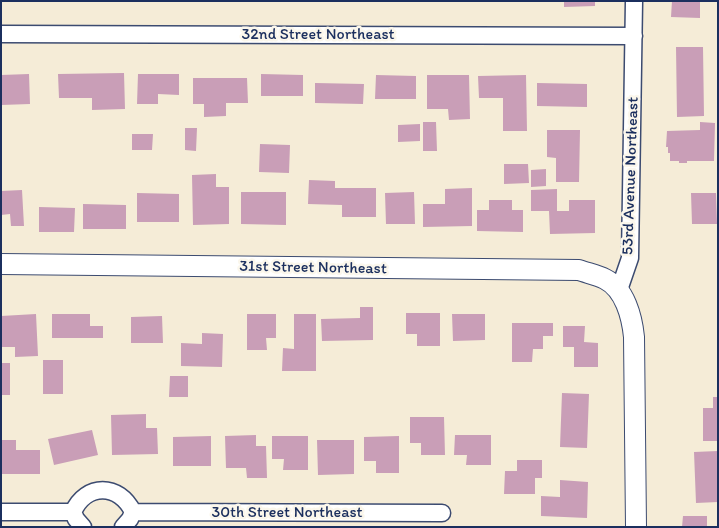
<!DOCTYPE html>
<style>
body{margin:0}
#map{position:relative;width:719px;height:528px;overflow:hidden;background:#f5ecd7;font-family:Itim,sans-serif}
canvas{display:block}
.frame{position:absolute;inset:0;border:2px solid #1b2f5e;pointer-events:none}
</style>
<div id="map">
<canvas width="719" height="528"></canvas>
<div class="frame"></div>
</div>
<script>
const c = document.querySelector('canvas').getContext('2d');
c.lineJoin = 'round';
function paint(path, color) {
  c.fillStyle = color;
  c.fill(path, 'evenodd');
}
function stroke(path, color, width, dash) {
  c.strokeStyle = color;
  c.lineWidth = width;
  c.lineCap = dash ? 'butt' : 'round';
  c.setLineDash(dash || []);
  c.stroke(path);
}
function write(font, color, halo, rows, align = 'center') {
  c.font = font + ' Itim,sans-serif';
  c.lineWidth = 5;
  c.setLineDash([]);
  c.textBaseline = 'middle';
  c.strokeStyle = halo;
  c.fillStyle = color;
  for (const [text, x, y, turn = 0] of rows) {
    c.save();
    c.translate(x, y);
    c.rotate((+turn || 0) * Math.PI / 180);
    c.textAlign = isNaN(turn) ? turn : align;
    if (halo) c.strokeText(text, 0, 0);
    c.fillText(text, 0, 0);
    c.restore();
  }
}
paint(new Path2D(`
 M564,1h31v5l-31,1z
 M672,1h28v17l-29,-1z
 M676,47h27l1,69 -27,1z
 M124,73l1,36 -33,1v-12h-33l-1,-24z
 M29,74l1,30 -29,1v-30z
 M138,74h41v21l-21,-1v10h-21z
 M261,74l42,1v21h-42z
 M376,75l40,1v23h-41z
 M427,75h42l1,44 -21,1 -1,-11h-21z
 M526,75l1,56h-24v-33h-24l-1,-22z
 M193,78h54l1,25h-22v13l-22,1v-13h-11z
 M315,83l49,1 -1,20 -48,-1z
 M537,83l50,1v23l-50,-1z
 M423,122h13l1,29h-14z
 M700,122l15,1 -1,38h-27v2h-8v-2h-9v-8h-2v-6h-2l1,-16 33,-1z
 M420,124v17l-22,1v-17z
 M185,128h12l-1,23 -11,-1z
 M547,130h33l-1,52h-23v-24l-9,-1z
 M132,134h21l-1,16h-20z
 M260,144l30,1 -1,28 -30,-1z
 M504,164h24l1,19 -25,1z
 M546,169v17l-15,1v-17z
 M216,174v13h13v37l-36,1 -1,-50z
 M309,180l26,1v7h41v29h-34v-12l-34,-1z
 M472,188v38l-49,1v-23h22v-15z
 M557,189v22h12v-11h26v33l-45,1 -1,-23h-18v-21z
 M22,190l2,36h-13l-1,-12 -9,1v-24z
 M241,192h45v33l-45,-1z
 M414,192l1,32h-29l-1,-31z
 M137,193l42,1v28h-42z
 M691,193h25l1,31h-25z
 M489,200h23v10h11v22l-46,-1v-21h12z
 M83,204l43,1v24h-43z
 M39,207l36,1 -1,24h-35z
 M360,307h13v33l-51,1 -1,-22 39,-1z
 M406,313h34v33h-23v-12h-11z
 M36,314l2,42 -23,1v-10h-14v-31z
 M52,314h38v12h13v12h-51z
 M247,314h29v24h-10l1,12h-20z
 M294,314h22v57h-34l1,-23 11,1z
 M452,314h33v26l-32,1z
 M162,316l1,27h-32v-26z
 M512,323h41v13h-10v13h-10l-1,13h-20z
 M563,326h22l-1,16 14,1v24h-24v-20h-11z
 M202,333l21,1 -1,33 -41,-1v-23l21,1z
 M43,360h20v34h-20z
 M1,363h9v32h-9z
 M170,376h18v21h-19z
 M562,393l27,1 -2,54 -27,-1z
 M713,397h5v44h-15v-33h10z
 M146,414v14h11l1,26 -46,1 -1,-40z
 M410,417h34l1,38h-24v-12h-11z
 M92,430l6,25 -44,10 -6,-26z
 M256,435v11h10l1,32h-20l-1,-10h-20l-1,-32z
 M455,435h36v30h-25l1,-10h-13z
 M211,436v30h-38v-29z
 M272,436h36v34h-25l1,-11h-12z
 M399,436v37h-23v-12h-12v-24z
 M1,440h15v10h24v24h-39z
 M317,440h37v34l-36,1z
 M718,451v51l-22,1 -2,-51z
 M517,460h25v18h-7v16h-31l1,-23h12z
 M560,480l28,2 -1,36 -46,-2v-20l19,1z
 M683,516h24v11h-25z`), '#c99eb7');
const minor = new Path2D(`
 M1,34l633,2
 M619,290l11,-32 4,-257
 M1,512h72
 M133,512l309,1
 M83,527l-7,-8 -3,-7c13,-29 46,-29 60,0l-3,7 -7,8`);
const tertiary = new Path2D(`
 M1,264l578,6c8,3 18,5 26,9 20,10 27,38 29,58l2,190`);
stroke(minor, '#3c4b70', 19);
stroke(tertiary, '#3c4b70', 22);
stroke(minor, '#fff', 16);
stroke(tertiary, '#fff', 20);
write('16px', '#1b2f5e', '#fbf7ec', [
 ["32nd Street Northeast",318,35],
 ["53rd Avenue Northeast",631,176,-88],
 ["31st Street Northeast",313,268,1],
 ["30th Street Northeast",287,513]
]);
</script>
